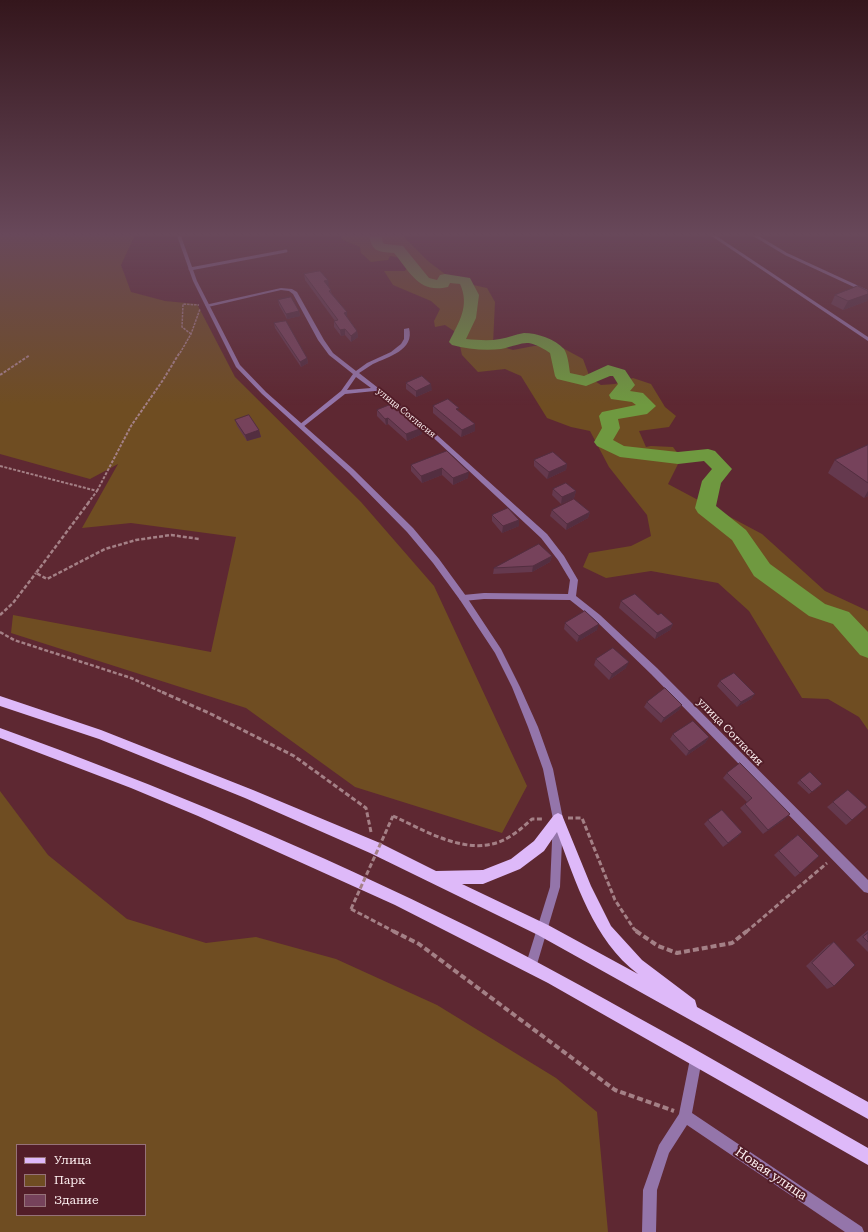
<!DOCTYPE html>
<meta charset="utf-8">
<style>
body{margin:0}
#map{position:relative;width:868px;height:1232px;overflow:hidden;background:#5e2832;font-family:"Roboto Serif",serif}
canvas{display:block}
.legend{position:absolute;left:16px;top:1144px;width:130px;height:72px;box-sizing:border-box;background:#521d28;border:1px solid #967178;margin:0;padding:5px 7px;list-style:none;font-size:12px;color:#fdeff0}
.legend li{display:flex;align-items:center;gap:8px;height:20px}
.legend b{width:20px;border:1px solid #967178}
</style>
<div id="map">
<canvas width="868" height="1232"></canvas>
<ul class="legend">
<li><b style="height:5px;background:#deb9f9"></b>Улица</li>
<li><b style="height:11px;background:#6f4d22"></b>Парк</li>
<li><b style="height:11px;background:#76425b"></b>Здание</li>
</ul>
</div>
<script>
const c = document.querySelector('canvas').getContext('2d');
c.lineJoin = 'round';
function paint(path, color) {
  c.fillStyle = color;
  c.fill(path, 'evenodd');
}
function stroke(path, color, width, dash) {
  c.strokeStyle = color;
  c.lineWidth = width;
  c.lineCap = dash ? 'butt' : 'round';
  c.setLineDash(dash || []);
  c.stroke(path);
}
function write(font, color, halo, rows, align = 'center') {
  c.font = font + ' "Roboto Serif",serif';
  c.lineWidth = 4;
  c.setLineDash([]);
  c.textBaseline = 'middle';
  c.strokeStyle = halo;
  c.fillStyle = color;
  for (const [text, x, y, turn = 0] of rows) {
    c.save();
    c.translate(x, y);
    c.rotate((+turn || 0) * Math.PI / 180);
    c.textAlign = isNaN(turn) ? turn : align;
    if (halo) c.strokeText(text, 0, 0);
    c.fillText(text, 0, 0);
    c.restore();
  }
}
paint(new Path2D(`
 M0,233h136l-15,32 10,27 34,9 32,3 38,73 126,125 73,84 93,200 -25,47 -147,-46 -109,-79 -235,-75 2,-18 198,37 25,-115 -105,-14 -49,5 36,-64 -28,15 -90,-25z
 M338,233h66l1,5 23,23 30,23h11l18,4 8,14 -2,42 20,6 21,-4h25l24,13 7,19 11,7 14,-1 18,-6 18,6 14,23 11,9 -7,11 -30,4 7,16 5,-1 22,1 8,11 -13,26 94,50 63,57 43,20v119l-9,-13 -31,-18 -26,-1 -53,-87 -31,-28 -67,-12 -45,7 -23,-11 6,-14 42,-7 20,-10 -4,-21 -38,-48 -19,-36 -19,-4 -24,-9 -26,-42 -16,-7 -27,3 -16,-17 -5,-22 -12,-8 -10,2 -1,-6 6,-12 -9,-8 -38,-16 -9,-14h21l3,-5 -2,-7 -16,-3 -2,4 -17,2 -10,-9 -1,-6 -17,-7z
 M0,791l48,64 79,64 79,24 50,-6 80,22 101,46 119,73 41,34 11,120h-608zM17,1145h128v70h-128z`), '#6f4d22');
paint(new Path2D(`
 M369,233h12l2,10 2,1 18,2 26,32 8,2 3,-5 5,-1 25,4 9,17 -3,23 -10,21c12,1 23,2 34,0 8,-1 16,-5 24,-6 13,0 31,6 40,16 4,6 5,17 6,24l14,3 24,-11 17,5 10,15 -5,6 13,2 13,13 -9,8 -29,5 2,9 -7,12 11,6 54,6 30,-3 7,2 17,18 -11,14 -5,23 30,24 24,34 55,40 24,8 19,20v26l-8,-3 -27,-31 -24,-8 -55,-40 -22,-36 -34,-27 -3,-5 7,-27 10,-12 -8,-8 -26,3 -58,-7 -23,-11 -3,-4 8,-14 -3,-12 3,-4 34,-7 -4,-3 -21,-3 -2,-4 9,-11 -5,-8h-3l-24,10 -29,-7 -2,-3 -5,-23c-25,-16 -24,-9 -49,-4 -16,2 -34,0 -49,-4l-3,-3c10,-20 21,-36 11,-58l-10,-1 -2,4c-29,7 -38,-15 -54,-34 -17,-1 -23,-2 -25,-20z`), '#6f9940');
stroke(new Path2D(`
 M191,334l-9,-7 1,-23 16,1
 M180,353l11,-19 9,-25`), '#a48086', 1.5, [2.5, 1]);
stroke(new Path2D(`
 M0,375l30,-20
 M0,466l97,25 -9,12
 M97,491l34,-65 32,-46 17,-28`), '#a48086', 2, [3, 1.5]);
stroke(new Path2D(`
 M89,502l-53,71 11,6 58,-30 31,-9 35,-5 28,4
 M0,615l13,-12 23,-30
 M0,632l14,8 117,38 33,15`), '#a48086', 2.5, [4, 2]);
stroke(new Path2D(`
 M162,692l49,22 83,42 72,52 5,24
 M393,816c31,14 71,39 106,26 13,-5 23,-14 33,-23h11
 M568,818h14l33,82 19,29 4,3
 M351,909l44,23
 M746,932l81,-69`), '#a48086', 3, [5, 2.5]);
stroke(new Path2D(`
 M393,931l26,13 196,146 59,21
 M636,931l22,15 19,7 55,-10 15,-12`), '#a48086', 4, [6, 3]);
stroke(new Path2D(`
 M751,233l35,21 82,38
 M190,269l96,-18`), '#9475aa', 3);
paint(new Path2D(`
 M707,233h5l156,104v4z
 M281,288l11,1 5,3 27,48 9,13 23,18 11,-8 24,-11 10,-8 3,-5v-10l5,-1c6,22 -21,29 -36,36 -5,3 -9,6 -14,9l68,53 120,108 17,22 14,24 -2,16 24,19 57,53 211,212v13l-4,-1 -213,-218 -57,-55 -24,-19 -86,-1 -21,2 -3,-1 -1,-2 1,-2 3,-1 21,-2 84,1 2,-14 -12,-20 -17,-22 -118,-110 -48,-37 -30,3 -42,33h-4v-2l42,-34 12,-17 -24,-19 -11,-15 -25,-46 -4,-3 -8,-1 -73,17 -3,-2zM356,377l15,11 -24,2z
 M696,1053l4,2 2,4 -10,54 170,114 2,5h-19l-158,-107 -18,28 -12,37 -1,42h-14l1,-42 16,-45 20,-31 11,-55 2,-4z`), '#9475aa');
paint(new Path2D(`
 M176,233h4l17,48 43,84 26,27 87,77 60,59 26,31 27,37 35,53 19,38 18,40 15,42 10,50 -3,68 -25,84 -4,2 -4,-2 -2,-4 25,-80 3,-68 -10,-50 -15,-42 -16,-40 -17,-34 -35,-53 -27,-37 -26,-31 -58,-59 -87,-79 -26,-27 -43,-86z`), '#9475aa');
paint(new Path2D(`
 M0,696l101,34 152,60 127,53 56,28 47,-1 28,-11 23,-18 20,-26 4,-2 4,2 29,71 20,40 31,34 53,40 2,7 171,95v17l-330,-184 -168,-82 -125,-55 -146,-59 -99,-33zM557,832c19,50 36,108 81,142l-90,-49 -86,-41h21l37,-15 24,-18z
 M0,728c160,58 316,123 469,199 75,37 148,79 222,120 59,34 118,67 177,101v17l-320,-182 -153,-78 -197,-89 -67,-28 -131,-50z`), '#deb9f9');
stroke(new Path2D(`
 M351,909l42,-93`), '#a48086', 3, [5, 2.5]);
paint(new Path2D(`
 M304,274l25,12h-1l4,8 15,18v5l10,14 1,6 -7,5 -6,-7 -4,1 -7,-9v-6h1l-30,-41z
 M835,295l32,6 -24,9 -12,-6z
 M278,300l21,11 1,5 -13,3 -8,-14z
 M274,323l33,35 1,5 -7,4 -26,-39z
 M406,383l26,7 -16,7 -10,-8z
 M433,406l26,6 16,19 -14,6 -28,-24z
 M377,410l45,24 -15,7 -19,-17 -2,1 -9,-9z
 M235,420l24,10 2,7 -14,4 -10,-15z
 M868,445v51l-4,2 -36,-25 7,-13z
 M447,451l21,27 -15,7 -11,-10 -20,8 -11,-12v-6z
 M534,460l33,4 -1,6 -19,9 -13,-13z
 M553,489l23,2 -2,7 -13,6 -9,-9z
 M552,510l38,2 -2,6 -22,12 -16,-14z
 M492,515l27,5v6l-17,7 -10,-12z
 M552,556l-2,6 -18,10 -39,2 1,-6z
 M621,601l37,14 15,9 -3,6 -15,9 -36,-31z
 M565,623l32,7 -20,12 -13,-13z
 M596,659l30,9 -17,12 -15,-15z
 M720,681l35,13 -4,5 -14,8 -20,-21z
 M647,702l35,3 -3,5 -18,13 -17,-16z
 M673,734l36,3 -4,6 -19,13 -16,-17z
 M727,773l58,46 -22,15 -23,-26 7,-6 -24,-24z
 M800,780l20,6 -11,8 -12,-11z
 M848,790l4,30 -6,5 -19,-18z
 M708,820l34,12 -5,5 -14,10 -19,-23z
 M792,839l8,34 -5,4 -21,-22z
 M868,930v22l-12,-12z
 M834,942v44l-7,3 -21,-23 22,-21z`), '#65394e');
paint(new Path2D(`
 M328,280l1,6 -4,1 -1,-6z
 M868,294v5l-1,2 -24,9 5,-9z
 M299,311l1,5 -13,3 -1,-5z
 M347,312v6l-3,-5z
 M345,329v6l-4,1 -1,-6z
 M357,331l1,6 -7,5v-6z
 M307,358l1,5 -7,4 -1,-5z
 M431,384l1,6 -16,7v-6z
 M388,418v6l-2,1 -1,-6z
 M475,424v7l-14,6 1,-7z
 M422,428v6l-15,7 -1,-7z
 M259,430l2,7 -14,4 -2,-6z
 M567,464l-1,6 -19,9 2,-7z
 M442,468v7l-20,8 -1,-7z
 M469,472l-1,6 -15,7v-7z
 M576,491l-2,7 -13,6 1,-7z
 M868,491v5l-4,2z
 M590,512l-2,6 -22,12 1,-6z
 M519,520v6l-17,7 1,-7z
 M552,556l-2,6 -18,10 1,-6z
 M599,624l-2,6 -20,12 2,-6z
 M673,624l-3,6 -15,9 2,-6z
 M629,662l-3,6 -17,12 3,-6z
 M755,694l-4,5 -14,8 4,-5z
 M682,705l-3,5 -18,13 3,-5z
 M709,737l-4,6 -19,13 3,-5z
 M790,814l-5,5 -22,15 5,-4z
 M742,832l-5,5 -14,10 5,-4z`), '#532e40');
const building = new Path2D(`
 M320,271l8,9 -4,1 7,9 -2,1 18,21 -3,1 13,18 -6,5 -6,-7 -5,1 -6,-9 4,-1 -34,-46z
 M858,286l10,5v3l-20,7 -13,-6z
 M291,297l8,14 -13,3 -8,-14z
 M286,321l21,37 -7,4 -26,-39z
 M422,376l9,8 -15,7 -10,-8z
 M448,399l11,9 -3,1 19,15 -13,6 -29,-24z
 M392,404l17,17 4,-1 9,8 -16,6 -18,-16 -3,1 -8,-9z
 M249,415l10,15 -14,5 -10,-15z
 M868,445v38l-33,-23z
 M447,451l22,21 -16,6 -11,-10 -21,8 -10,-11z
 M553,452l14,12 -18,8 -15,-12z
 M566,483l10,8 -14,6 -9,-8z
 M574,499l16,13 -23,12 -15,-14z
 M508,508l11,12 -16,6 -11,-11z
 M539,544l13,12 -19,10 -39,2z
 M635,594l23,21 3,-2 12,11 -16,9 -36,-32z
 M585,611l14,13 -20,12 -14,-13z
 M613,648l16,14 -17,12 -16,-15z
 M734,673l21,21 -14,8 -21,-21z
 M665,688l17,17 -18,13 -17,-16z
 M693,721l16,16 -20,14 -16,-17z
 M740,763l50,51 -22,16 -23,-26 7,-6 -25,-25z
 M810,772l12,12 -10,8 -12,-12z
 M848,790l19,17 -15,13 -19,-18z
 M722,810l20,22 -14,11 -20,-23z
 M798,835l21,21 -19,17 -21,-22z
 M868,933v9l-5,-5z
 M834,942l21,23 -21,21 -22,-23z`);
paint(building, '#76425b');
stroke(building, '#532e40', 1);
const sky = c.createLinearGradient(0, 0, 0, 405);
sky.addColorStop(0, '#34161c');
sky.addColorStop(0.58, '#68485a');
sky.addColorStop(1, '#68485a00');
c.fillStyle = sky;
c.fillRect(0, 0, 868, 405);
write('9px', '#fdeff0', '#521d28', [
 ["улица Согласия",406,413,39]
]);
write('11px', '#fdeff0', '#521d28', [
 ["улица Согласия",730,732,46]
]);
write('13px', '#fdeff0', '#521d28', [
 ["Новая улица",771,1174,34]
]);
</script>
